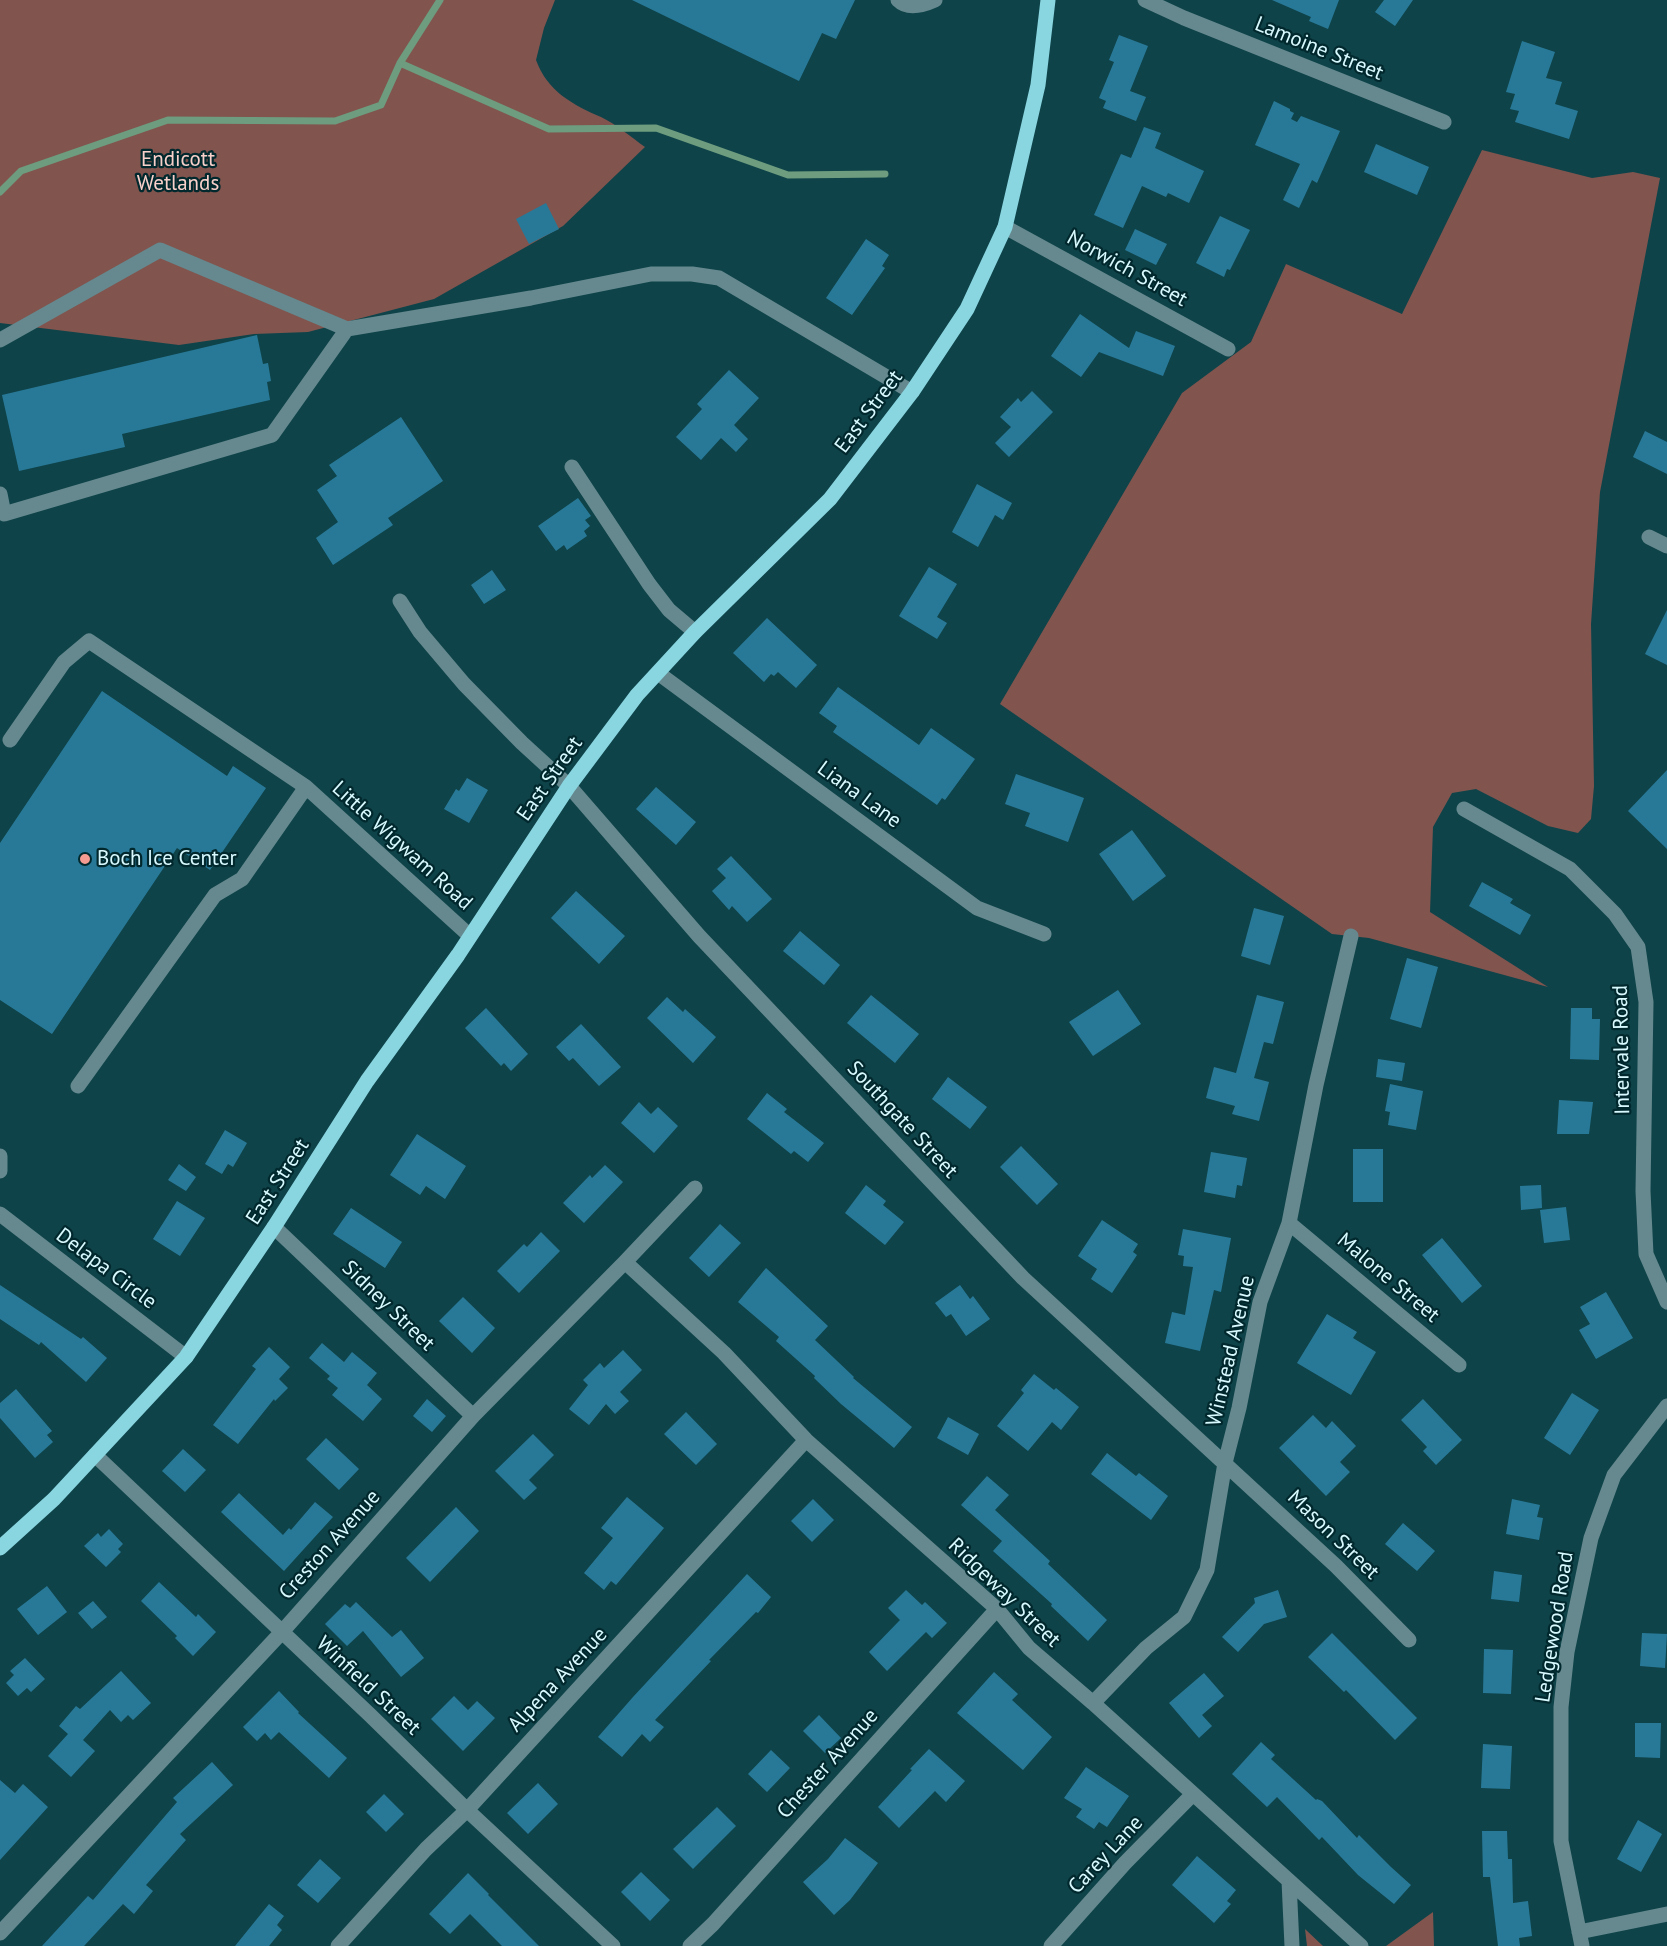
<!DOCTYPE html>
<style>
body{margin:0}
canvas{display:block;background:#0e4349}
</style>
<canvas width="1667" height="1946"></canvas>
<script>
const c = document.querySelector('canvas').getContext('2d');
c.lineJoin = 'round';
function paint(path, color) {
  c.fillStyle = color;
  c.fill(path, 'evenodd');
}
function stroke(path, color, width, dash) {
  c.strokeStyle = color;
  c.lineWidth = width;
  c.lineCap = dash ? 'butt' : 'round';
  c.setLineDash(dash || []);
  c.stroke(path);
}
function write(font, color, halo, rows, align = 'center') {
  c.font = font + ' "PT Sans",sans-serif';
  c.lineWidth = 4.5;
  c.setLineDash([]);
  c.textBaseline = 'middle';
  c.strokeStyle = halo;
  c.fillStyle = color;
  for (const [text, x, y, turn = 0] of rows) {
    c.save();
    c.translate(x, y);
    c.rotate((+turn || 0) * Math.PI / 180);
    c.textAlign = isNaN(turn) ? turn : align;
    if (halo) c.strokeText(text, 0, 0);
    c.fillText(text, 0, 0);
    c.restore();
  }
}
paint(new Path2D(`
 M0,0h555l-11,28 -8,32c11,31 37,45 65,57 15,7 30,20 44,30l-82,79 -129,73 -126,33 -54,2 -75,11 -179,-22z
 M1482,150l110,28 41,-6 27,6 -60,314 -9,132 3,162 -3,33 -13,14 -30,-7 -72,-37 -24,4 -19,34 -3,85 118,75 -179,-49 -37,-4 -332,-230 182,-311 69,-51 35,-78 116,50z
 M1433,1912l1,34h-48z
 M1305,1929l18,17h-16z`), '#81544e');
stroke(new Path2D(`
 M440,0l-40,63 149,66 107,-1 132,47 97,-1
 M0,192l21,-21 147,-51 167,1 46,-16 19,-42`), '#6d9c7e', 7);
paint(new Path2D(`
 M632,0h223l-19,39 -14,-6 -23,48z
 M1272,0h67l-11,29 -19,-8 2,-4z
 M1384,0h29l-18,26 -20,-14z
 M1119,35l29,11 -18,45 16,6 -10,24 -33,-13 3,-7 -7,-3 15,-36 -5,-2z
 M1522,41l33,11 -9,26 16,4 -7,22 23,7 -9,28 -54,-17 4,-11 -9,-2 5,-15 -9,-2z
 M1274,101l16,8v2l4,2 -3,6 6,3 4,-6 39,15 -23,52 -5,-3 -13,28 -16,-8 17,-36 -45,-19z
 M1144,127l17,6 -6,15 49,23 -15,32 -21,-10 -2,4 -24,-11 -19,42 -29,-13 27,-61 10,4z
 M1376,144l53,23 -12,28 -53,-23z
 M546,203l13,26 -30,15 -13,-25z
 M1220,216l30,14 -20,40 -3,-1 -3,8 -28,-14z
 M1135,229l32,15 -11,21 -31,-15z
 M866,239l23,16 -7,11 3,2 -33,47 -26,-17z
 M1080,314l49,34 7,-17 39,15 -12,30 -64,-24 -18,25 -30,-21z
 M257,335l6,29 5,-1 3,18 -4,1 3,18 -148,34 3,13 -106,24 -17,-76z
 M729,370l30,28 -25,27 14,14 -12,13 -15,-14 -20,22 -25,-23 26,-28 -5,-5z
 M1032,391l21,21 -44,45 -14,-14 16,-16 -11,-10 18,-19 3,4z
 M401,417l42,64 -55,37 5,7 -60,40 -17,-27 22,-16 -21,-32 20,-14 -8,-11z
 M1645,431l22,11v32l-34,-17z
 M977,484l35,19 -9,17 -8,-5 -17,32 -26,-15z
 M578,498l13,18 -6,4 5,6 -6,5 3,5 -20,14 -3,-5 -8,6 -18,-25z
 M929,567l28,17 -20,33 10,6 -10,16 -38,-23z
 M492,570l14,20 -22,14 -13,-19z
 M1667,610v55l-22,-11z
 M767,618l50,47 -21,23 -18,-16 -4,4 -3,-2 -7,8 -31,-29z
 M838,687l81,58 12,-17 44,31 -30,41 -3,-2 -5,7 -104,-73 4,-6 -18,-13z
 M102,691l125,85 6,-10 33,22 -56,82 -33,-22 -125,186 -52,-34v-157z
 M1667,770v79l-39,-38z
 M1016,774l68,24 -16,44 -43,-16 5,-13 -25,-9z
 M467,778l21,12 -19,33 -25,-14 12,-20 3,2z
 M656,787l40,35 -20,23 -40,-36z
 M1132,830l34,46 -33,25 -34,-47z
 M731,856l41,43 -25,23 -15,-16 -3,4 -17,-19 14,-13 -9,-9z
 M1482,882l31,17 -3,4 21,12 -11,20 -51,-29z
 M576,891l49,45 -26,28 -48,-46z
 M1254,908l30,8 -14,49 -29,-9z
 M800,931l40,34 -16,20 -41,-34z
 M1407,958l31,9 -17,61 -31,-9z
 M1118,990l23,34 -48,32 -24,-34z
 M871,995l48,39 -24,29 -48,-40z
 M1257,995l27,7 -11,42 -9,-2 -10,36 15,4 -10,39 -27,-7 3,-8 -29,-8 8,-31 22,6z
 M667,997l16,15 2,-3 31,28 -23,26 -46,-45z
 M486,1008l42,46 -17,17 -7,-8 -3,3 -36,-38z
 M1571,1008h21v11h8l-1,41 -29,-1z
 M581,1024l40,43 -22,19 -26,-28 -4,3 -13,-14z
 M1378,1059l27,4 -3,18 -26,-4z
 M948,1077l39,30 -17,22 -38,-30z
 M1390,1084l33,7 -7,39 -28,-5 2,-13 -5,-1z
 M767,1093l20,16 -3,3 40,31 -16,19 -14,-11 -3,3 -44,-35z
 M1559,1100l34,2 -4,32h-32z
 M639,1102l12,12 7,-7 20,19 -24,27 -33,-30z
 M225,1130l22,13 -14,24 -5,-3 -6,10 -17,-10z
 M417,1134l49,32 -21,33 -19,-13 -6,9 -30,-20z
 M1021,1146l37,38 -21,21 -37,-38z
 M1353,1149h30v53h-30z
 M1211,1152l36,6 -5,28 -5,-1 -2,13 -31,-6z
 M179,1164l17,13 -10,14 -18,-11z
 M605,1165l18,17 -39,41 -21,-20 27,-28 2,3z
 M866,1185l20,16 -3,4 21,17 -19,23 -40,-32z
 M1541,1185l1,23 -21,2 -1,-24z
 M177,1201l28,17 -25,38 -27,-17z
 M1566,1207l4,33 -26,3 -4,-33z
 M351,1208l51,34 -17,26 -52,-34z
 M1102,1220l36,24 -5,8 4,3 -25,38 -21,-14 6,-10 -19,-13z
 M720,1224l21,19 -32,34 -20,-19z
 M1183,1229l48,9 -10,54 -7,-2 -14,61 -35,-8 7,-31 13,3 8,-48 -10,-1 1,-10 -6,-1z
 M541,1232l19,19 -41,42 -22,-22 27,-27 3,3z
 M1442,1238l40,48 -20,17 -40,-48z
 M766,1268l62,58 -13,14 39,37 -1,1 59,49 -18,21 -53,-44 -27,-26 1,-2 -39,-35 3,-4 -41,-35z
 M0,1285l81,54 2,-2 24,21 -21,24 -45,-40 -2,3 -39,-26z
 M960,1285l10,14 3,-3 17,23 -24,17 -15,-22 -5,3 -11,-14z
 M1606,1292l27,46 -37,21 -17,-29 11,-6 -10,-17z
 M463,1297l32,31 -23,25 -33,-32z
 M1327,1314l30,18 -4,6 23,14 -25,43 -54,-32z
 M322,1343l22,19 8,-10 25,21 -10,12 15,14 -19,22 -31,-26 6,-7 -11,-9 3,-3 -21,-18z
 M269,1347l21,20 -11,12 9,9 -13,13 -1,-2 -36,45 -25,-19 43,-56 -4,-3z
 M623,1350l19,20 -22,22 9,9 -14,13 -9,-10 -17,21 -20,-16 19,-24 -5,-5 17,-17 4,5z
 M1034,1374l20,16 2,-2 23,19 -18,23 -9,-8 -24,29 -31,-25 27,-33 -3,-3z
 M16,1389l36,42 -5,4 6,7 -18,16 -35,-40v-15z
 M1572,1393l27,17 -29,45 -26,-17z
 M427,1399l19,17 -14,16 -19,-16z
 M1423,1399l39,41 -26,25 -13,-14 4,-4 -26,-27z
 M686,1412l31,32 -21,21 -32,-31z
 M1313,1415l13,13 6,-7 24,25 -16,16 10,10 -24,24 -47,-48z
 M948,1417l31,17 -11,21 -31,-17z
 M533,1434l21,21 -25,25 8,8 -13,12 -29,-29z
 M326,1438l33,31 -20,21 -33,-31z
 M183,1449l23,21 -21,22 -23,-21z
 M1107,1453l29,23 3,-3 29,23 -17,24 -60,-46z
 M987,1476l22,19 -14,15 55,51 -2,3 59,56 -19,21 -37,-35 1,-2 -59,-53 9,-10 -41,-36z
 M239,1493l44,42 6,-7 2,2 24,-28 18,15 -49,54 -63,-59z
 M627,1497l37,31 -48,57 -5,-4 -7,9 -20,-17 29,-35 -12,-10z
 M813,1499l21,21 -22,22 -21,-21z
 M1512,1499l28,6 -3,12 6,1 -4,22 -33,-6z
 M456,1507l23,24 -49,51 -24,-24z
 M1403,1523l32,28 -18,20 -32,-27z
 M109,1529l14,15 -5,5 3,3 -15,15 -22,-21 14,-13 3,4z
 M1494,1571l28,4 -3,27 -28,-3z
 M747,1574l24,23 -13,16 -2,-1 -47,48 2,1 -56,59 9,7 -14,15 -8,-8 -20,23 -24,-20 35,-40z
 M159,1582l37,35 2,-3 18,18 -23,24 -18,-18 2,-2 -36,-35z
 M47,1586l20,26 -29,23 -21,-26z
 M906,1590l16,15 3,-3 22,21 -15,15 -6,-6 -39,39 -18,-19 31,-32 -12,-12z
 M1278,1590l9,27 -23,7 -26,28 -16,-15 33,-34 -1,-5z
 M93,1601l14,16 -15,12 -14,-16z
 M356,1602l36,35 9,-7 23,28 -23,19 -38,-46 -16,15 -22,-22 20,-20 5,4z
 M1332,1633l85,85 -22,22 -49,-50 -2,2 -36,-35z
 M1642,1633l25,1 -2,34 -25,-2z
 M1484,1649l29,1 -2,44 -28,-1z
 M25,1658l20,21 -14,13 -4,-4 -9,8 -12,-13 8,-8 -4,-4z
 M121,1671l30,32 -18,17 -5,-5 -7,7 -11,-12 -27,30 12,11 -24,26 -23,-21 20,-22 -9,-8 17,-20 4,3z
 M994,1672l24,22 -6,6 40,37 -29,33 -66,-57z
 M1204,1673l20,23 -22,19 10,11 -13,12 -30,-35z
 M279,1691l20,21 -1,1 49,45 -18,20 -50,-46 -8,8 -6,-7 -8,8 -14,-14z
 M454,1696l14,14 9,-9 18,17 -32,33 -32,-32z
 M819,1715l22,23 -16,15 -22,-22z
 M1635,1723h26l-1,35 -25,-1z
 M1261,1742l14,13 -4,4 45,41 1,-1 5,2 35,37 2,-3 32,32 20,18 -17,19 -36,-29 -36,-38 -3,3 -42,-43 -10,10 -35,-33z
 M1483,1744l29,2 -2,43 -29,-1z
 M929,1749l36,32 -19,21 -11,-11 -36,37 -21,-21 34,-37 -2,-1z
 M771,1750l19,18 -23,24 -19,-18z
 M212,1762l21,23 -53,49 6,6 -40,45 7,6 -19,23 -11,-10 -39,42h-42l46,-50 5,4 84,-98 -4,-4z
 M1086,1767l43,29 -22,31 -8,-5 -5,7 -18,-12 6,-8 -18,-11z
 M0,1780l15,13 8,-9 25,23 -48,53z
 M538,1783l20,21 -30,30 -21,-21z
 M384,1794l20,20 -18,18 -20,-20z
 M717,1807l19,19 -43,43 -20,-20z
 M1638,1820l24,14 -21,38 -24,-13z
 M1482,1831h25l1,28h4l1,44 15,-2 4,35 -13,2 1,8h-22l-8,-69h-7z
 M845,1838l33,25 -28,37 -16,15 -31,-33 25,-23z
 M1197,1856l39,34 -9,11 4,3 -17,19 -42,-38z
 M320,1859l21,19 -23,25 -21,-18z
 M641,1872l29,28 -20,21 -29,-29z
 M468,1873l21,21 -1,1 51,51h-37l-32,-32 -20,20 -21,-20z
 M269,1904l15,12 -7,9 5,5 -13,16h-34z`), '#287998');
stroke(new Path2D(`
 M898,0c10,10 26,5 37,0
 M1145,0l39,18 260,104
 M1005,227l223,122
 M0,340l160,-90 187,79 184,-31 120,-24h41l27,4 193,114
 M572,467l77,117 20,26 26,22
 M0,494l4,20 268,-79 75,-106
 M1649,537l18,9
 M400,601l20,31 44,52 58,59 47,43 130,150 324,342 313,288 73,74
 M658,673l319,235 67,26
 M10,740l54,-78 25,-21 217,146 -64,92 -27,16 -137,191
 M306,787l164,149
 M1464,809l106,60 45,45 23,33 8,55 -3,189 3,63 21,48
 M0,1156v15
 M0,1214l186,143
 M1289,1223l170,142
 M274,1227l199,189
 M625,1262l99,91 82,87 191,169 32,39 64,55 268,243
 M95,1455l275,260 97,95 146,136
 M1093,1703l53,-55 38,-31 23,-47 18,-107 14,-55 21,-106 29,-79 27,-138 35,-149
 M1289,1881l3,65
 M1579,1932l88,-18
 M0,1933l281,-300 192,-217 152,-154 70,-74
 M338,1946l88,-97 41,-39 339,-370
 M690,1946l23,-22 284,-315
 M1051,1946l74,-83 68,-69
 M1582,1946l-21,-105v-134l6,-55 24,-114 23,-63 53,-69`), '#65898e', 15);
stroke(new Path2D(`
 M0,1548l54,-49 132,-142 88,-130 93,-146 91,-126 111,-169 68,-91 58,-63 135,-133 82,-107 55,-83 38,-82 33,-142 10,-85`), '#89d5e0', 15);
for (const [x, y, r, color] of [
 [85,859,6,"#f59c92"]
]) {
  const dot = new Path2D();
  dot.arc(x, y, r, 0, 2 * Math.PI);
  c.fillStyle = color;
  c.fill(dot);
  stroke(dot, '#00282d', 2);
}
write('21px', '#d8faff', '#00282d', [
 ["Lamoine Street",1319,49,22],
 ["Norwich Street",1127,269,29],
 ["East Street",869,412,-53],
 ["East Street",550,779,-55],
 ["Liana Lane",859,795,36],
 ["Little Wigwam Road",402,846,42],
 ["Intervale Road",1622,1050,-91],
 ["Southgate Street",902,1120,47],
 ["East Street",278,1182,-57],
 ["Delapa Circle",106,1269,37],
 ["Malone Street",1388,1278,40],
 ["Sidney Street",388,1306,44],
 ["Winstead Avenue",1231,1351,-77],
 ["Mason Street",1333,1535,44],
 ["Creston Avenue",330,1545,-48],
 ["Ridgeway Street",1004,1593,44],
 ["Ledgewood Road",1555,1627,-81],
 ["Alpena Avenue",558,1680,-47],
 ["Winfield Street",368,1686,43],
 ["Chester Avenue",828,1764,-48],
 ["Carey Lane",1106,1855,-47]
]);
write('21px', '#f9d0ca', '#00282d', [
 ["Endicott",178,160],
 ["Wetlands",178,184]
]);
write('21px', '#d8faff', '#00282d', [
 ["Boch Ice Center",97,859]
], 'left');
</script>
